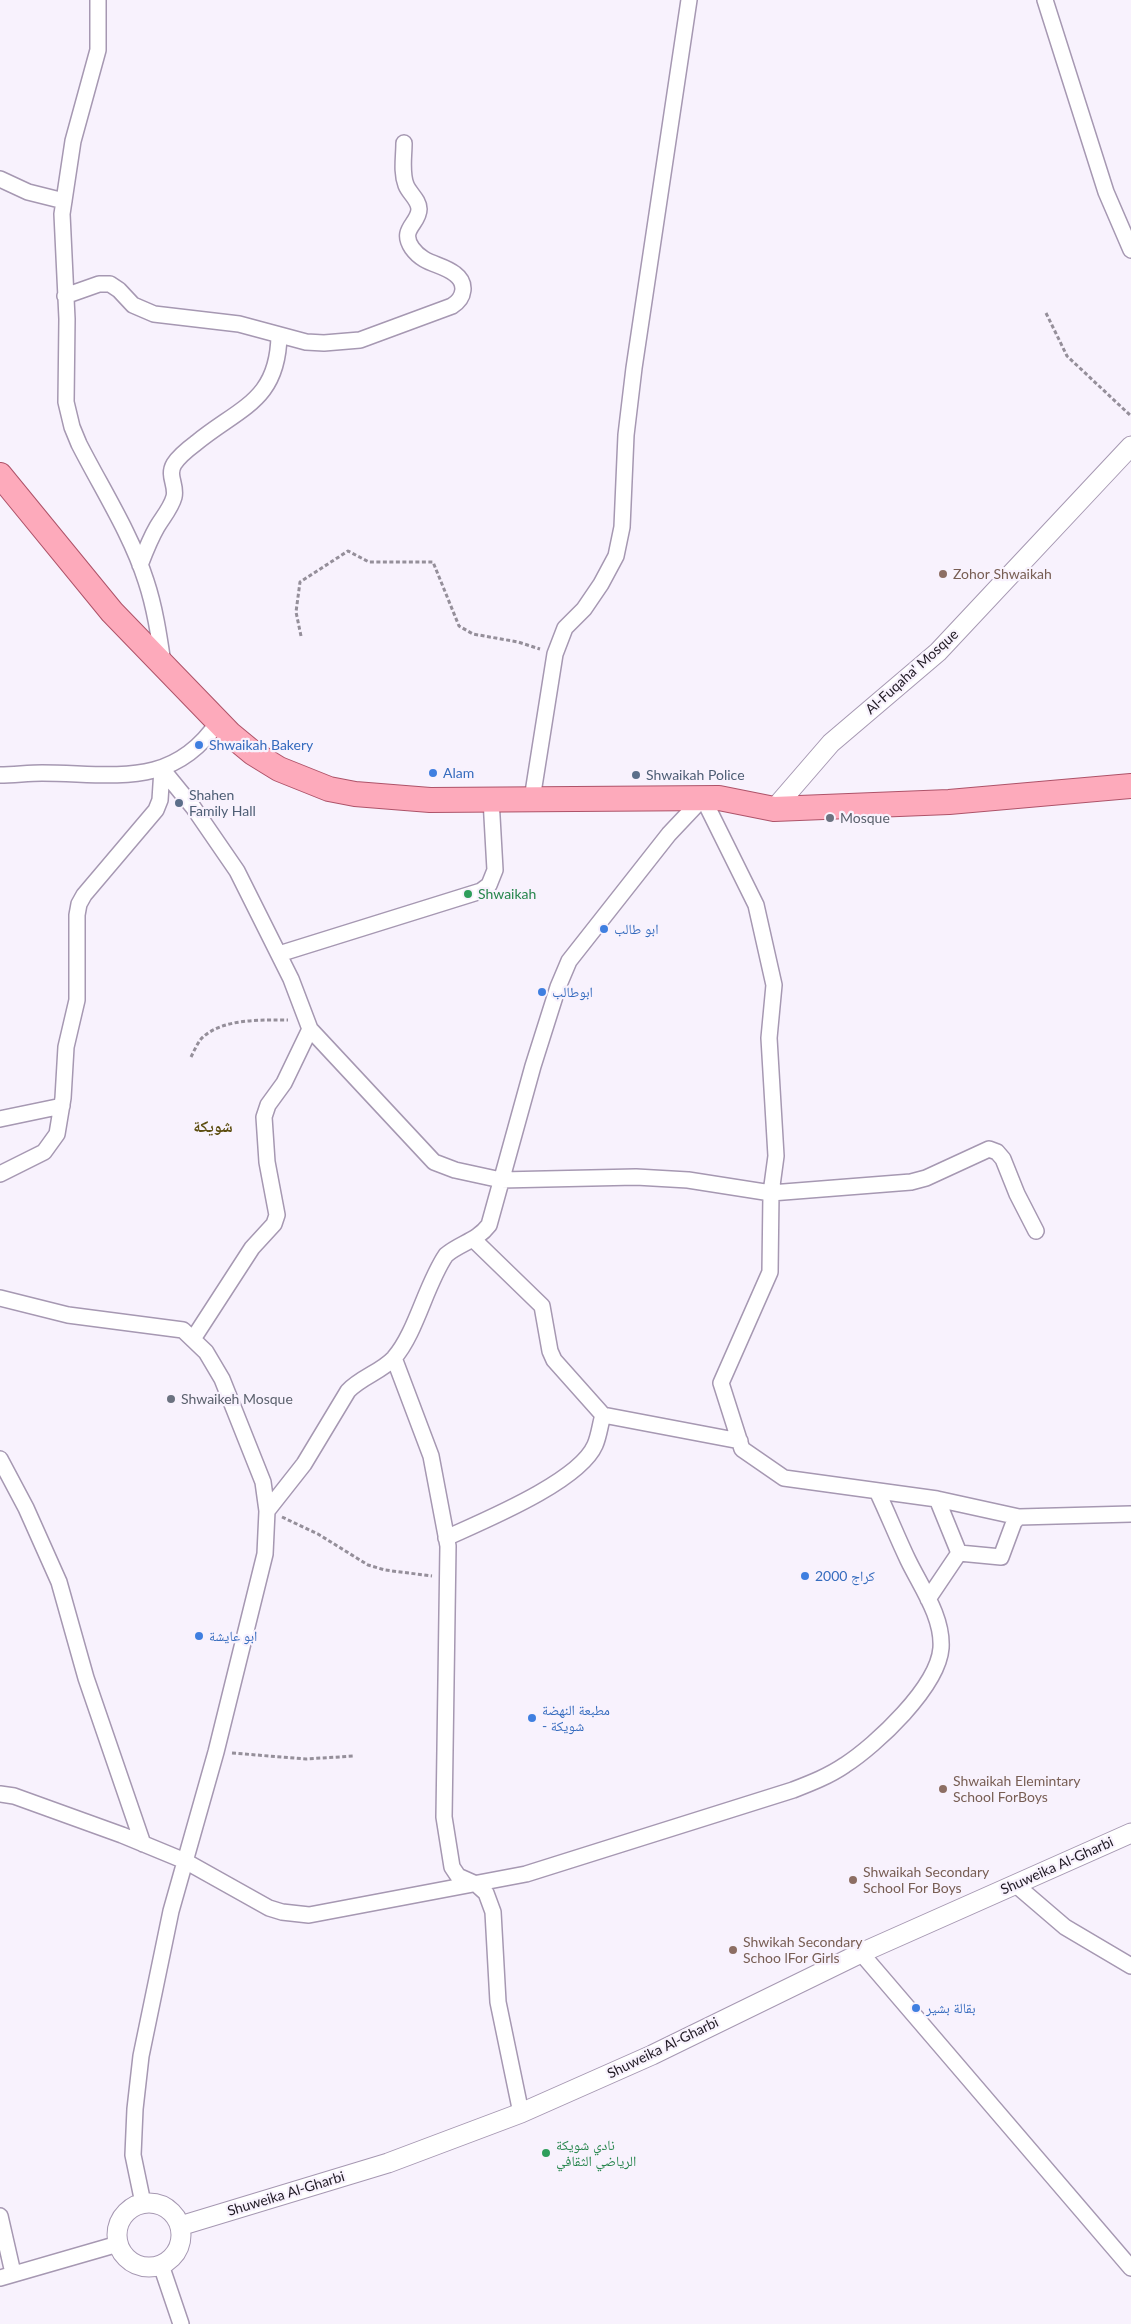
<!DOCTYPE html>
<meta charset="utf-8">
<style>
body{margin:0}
canvas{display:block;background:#f8f2fd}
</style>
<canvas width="1131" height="2324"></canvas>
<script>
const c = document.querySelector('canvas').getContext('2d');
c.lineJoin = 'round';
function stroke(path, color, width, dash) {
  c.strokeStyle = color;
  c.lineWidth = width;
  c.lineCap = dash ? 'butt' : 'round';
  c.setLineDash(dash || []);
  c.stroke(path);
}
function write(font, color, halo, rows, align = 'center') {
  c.font = font + ' Lato,"Noto Naskh Arabic",sans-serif';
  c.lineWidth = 4.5;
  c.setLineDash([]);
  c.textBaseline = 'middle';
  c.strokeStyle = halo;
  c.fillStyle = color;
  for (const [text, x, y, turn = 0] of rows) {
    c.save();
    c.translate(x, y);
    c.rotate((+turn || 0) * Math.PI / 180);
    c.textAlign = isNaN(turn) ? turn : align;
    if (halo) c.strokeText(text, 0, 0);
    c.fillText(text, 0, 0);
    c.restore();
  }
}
const minor = new Path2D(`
 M98,0v50l-25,91 -11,73 5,105 -1,83 6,25 7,17c23,45 52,90 67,137 9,27 13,55 17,82
 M1045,0l61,192 25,58
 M0,179l28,13 36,9
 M65,296l34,-12h11l9,6 14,15 21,9 85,10 67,18 18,1 36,-3 92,-34c13,-8 15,-23 3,-32 -14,-11 -31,-9 -43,-26 -13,-19 7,-24 7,-39 0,-9 -10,-16 -13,-24 -5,-13 -2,-28 -2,-42
 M140,565c5,-13 10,-26 17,-38 6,-10 14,-19 17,-30 3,-12 -7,-21 0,-33 5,-8 14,-15 22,-21 44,-36 82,-42 83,-108
 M162,769l31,38 44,64 54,108 19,50 124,133 21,8 46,10 135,-3 52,3 83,13 140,-11 15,-4 63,-29 8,3 6,7 14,35 19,37
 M0,775c14,0 28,-2 42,-2 70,0 130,17 176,-51
 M532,799l23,-145 10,-26 19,-19 17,-25 15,-28 6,-29 4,-92 8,-67 55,-368
 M279,954l202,-63 8,-6 6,-15 -4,-71
 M0,1119l62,-13
 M0,1174l44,-22 13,-18 6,-36 3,-51 11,-47v-85l2,-11 5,-9 72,-85 4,-10 2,-31
 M0,1298l68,17 115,15 23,22 16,27 41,103 4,29 -2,43 -49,198 -45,159 -30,145 -6,53 -2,46 10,48
 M193,1339l59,-91 22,-24 3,-9 -10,-53 -3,-45 4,-12 16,-22 26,-54
 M394,1358l37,98 17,90 -4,271 8,50 6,9 18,8 10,9 7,19 5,90 23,111
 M603,1415l137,26
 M0,1459l26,49 33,74 27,96 57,166
 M937,1499l22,54 42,4 13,-35 5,-5
 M267,1511l37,-47 44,-73c13,-14 33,-19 46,-33 22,-25 32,-74 52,-103 14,-12 31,-14 43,-30l44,-159 25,-79 11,-26 100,-127 34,-36 53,107 18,80 -5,53 7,118 -5,37 -1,79 -49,111 21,66 42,29 153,21 82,18 112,-3
 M446,1538c37,-17 133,-56 149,-93 4,-9 5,-20 8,-30l-49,-55 -4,-9 -8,-45 -68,-66
 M928,1599l31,-46
 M0,1794l14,2 108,39 63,26 84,47 13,4 27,3 217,-41 267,-84c18,-7 36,-14 52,-25 31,-20 93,-78 96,-117 2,-31 -20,-61 -33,-88 -11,-23 -20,-46 -31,-69
 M1016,1885l49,42 66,39
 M861,1953l270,315
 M0,2216l13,57
 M161,2265l20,59
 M0,2278l118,-34`);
const tertiary = new Path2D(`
 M774,809l57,-66 107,-91 193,-206
 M117 2235a32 32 0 1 1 64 0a32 32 0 1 1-64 0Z
 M180,2226l208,-63 133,-50 131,-58 209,-102 270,-120`);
const primary = new Path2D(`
 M0,475l112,137 118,122 23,19 26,16 50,20 26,5 75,6 289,-2 55,11 175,-7 182,-16`);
stroke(minor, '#a698b2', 18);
stroke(tertiary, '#a698b2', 21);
stroke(primary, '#ae5369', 26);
stroke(new Path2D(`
 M1046,313l21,43 64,60
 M301,636l-5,-24 4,-30 48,-31 21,11h64l26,64 14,8 45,8 22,7
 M191,1057c3,-6 6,-13 10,-18 20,-21 61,-19 87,-19
 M282,1517l36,17 50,31 17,5 47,6
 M232,1753l74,6 48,-3`), '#958f9a', 3, [4, 2.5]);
stroke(minor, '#fff', 15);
stroke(tertiary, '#fff', 19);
stroke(primary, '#fdaabb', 24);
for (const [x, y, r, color] of [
 [943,574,5,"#8d6e63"],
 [199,745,5,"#3f7fe0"],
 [433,773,5,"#3f7fe0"],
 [636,775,5,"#5c6f8a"],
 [179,803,5,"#5c6f8a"],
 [830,818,5,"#6b7280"],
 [468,894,5,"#2e9e5b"],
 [604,929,5,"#3f7fe0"],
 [542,992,5,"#3f7fe0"],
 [171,1399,5,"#6b7280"],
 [805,1576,5,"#3f7fe0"],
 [199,1636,5,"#3f7fe0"],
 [532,1718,5,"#3f7fe0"],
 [943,1789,5,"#8d6e63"],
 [853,1880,5,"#8d6e63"],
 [733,1950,5,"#8d6e63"],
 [916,2008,5,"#3f7fe0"],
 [546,2153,5,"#2e9e5b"]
]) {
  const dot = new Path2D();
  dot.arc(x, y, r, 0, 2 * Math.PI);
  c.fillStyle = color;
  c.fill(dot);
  stroke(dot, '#f8f2fd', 2);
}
write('14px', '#785e54', '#f8f2fd', [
 ["Zohor Shwaikah",953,574],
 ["Shwaikah Elemintary",953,1781],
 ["School ForBoys",953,1797],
 ["Shwaikah Secondary",863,1872],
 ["School For Boys",863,1888],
 ["Shwikah Secondary",743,1942],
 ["Schoo lFor Girls",743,1958]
], 'left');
write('14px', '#1f1923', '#f8f2fd', [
 ["Al-Fuqaha' Mosque",912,672,-42],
 ["Shuweika Al-Gharbi",1057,1866,-24],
 ["Shuweika Al-Gharbi",663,2048,-26],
 ["Shuweika Al-Gharbi",286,2194,-17]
]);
write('14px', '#366cbe', '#f8f2fd', [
 ["Shwaikah Bakery",209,745],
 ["Alam",443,773],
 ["ابو طالب",614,929],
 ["ابوطالب",552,992],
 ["كراج 2000",815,1576],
 ["ابو عايشة",209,1636],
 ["مطبعة النهضة",542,1710],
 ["- شويكة",542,1726],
 ["بقالة بشير",926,2008]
], 'left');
write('14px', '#4e5e75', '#f8f2fd', [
 ["Shwaikah Police",646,775],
 ["Shahen",189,795],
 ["Family Hall",189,811]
], 'left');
write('14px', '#5b616d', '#f8f2fd', [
 ["Mosque",840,818],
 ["Shwaikeh Mosque",181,1399]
], 'left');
write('14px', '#27864d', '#f8f2fd', [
 ["Shwaikah",478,894],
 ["نادي شويكة",556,2145],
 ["الرياضي الثقافي",556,2161]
], 'left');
write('bold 16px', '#5c4d0f', '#f8f2fd', [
 ["شويكة",213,1127]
]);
</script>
